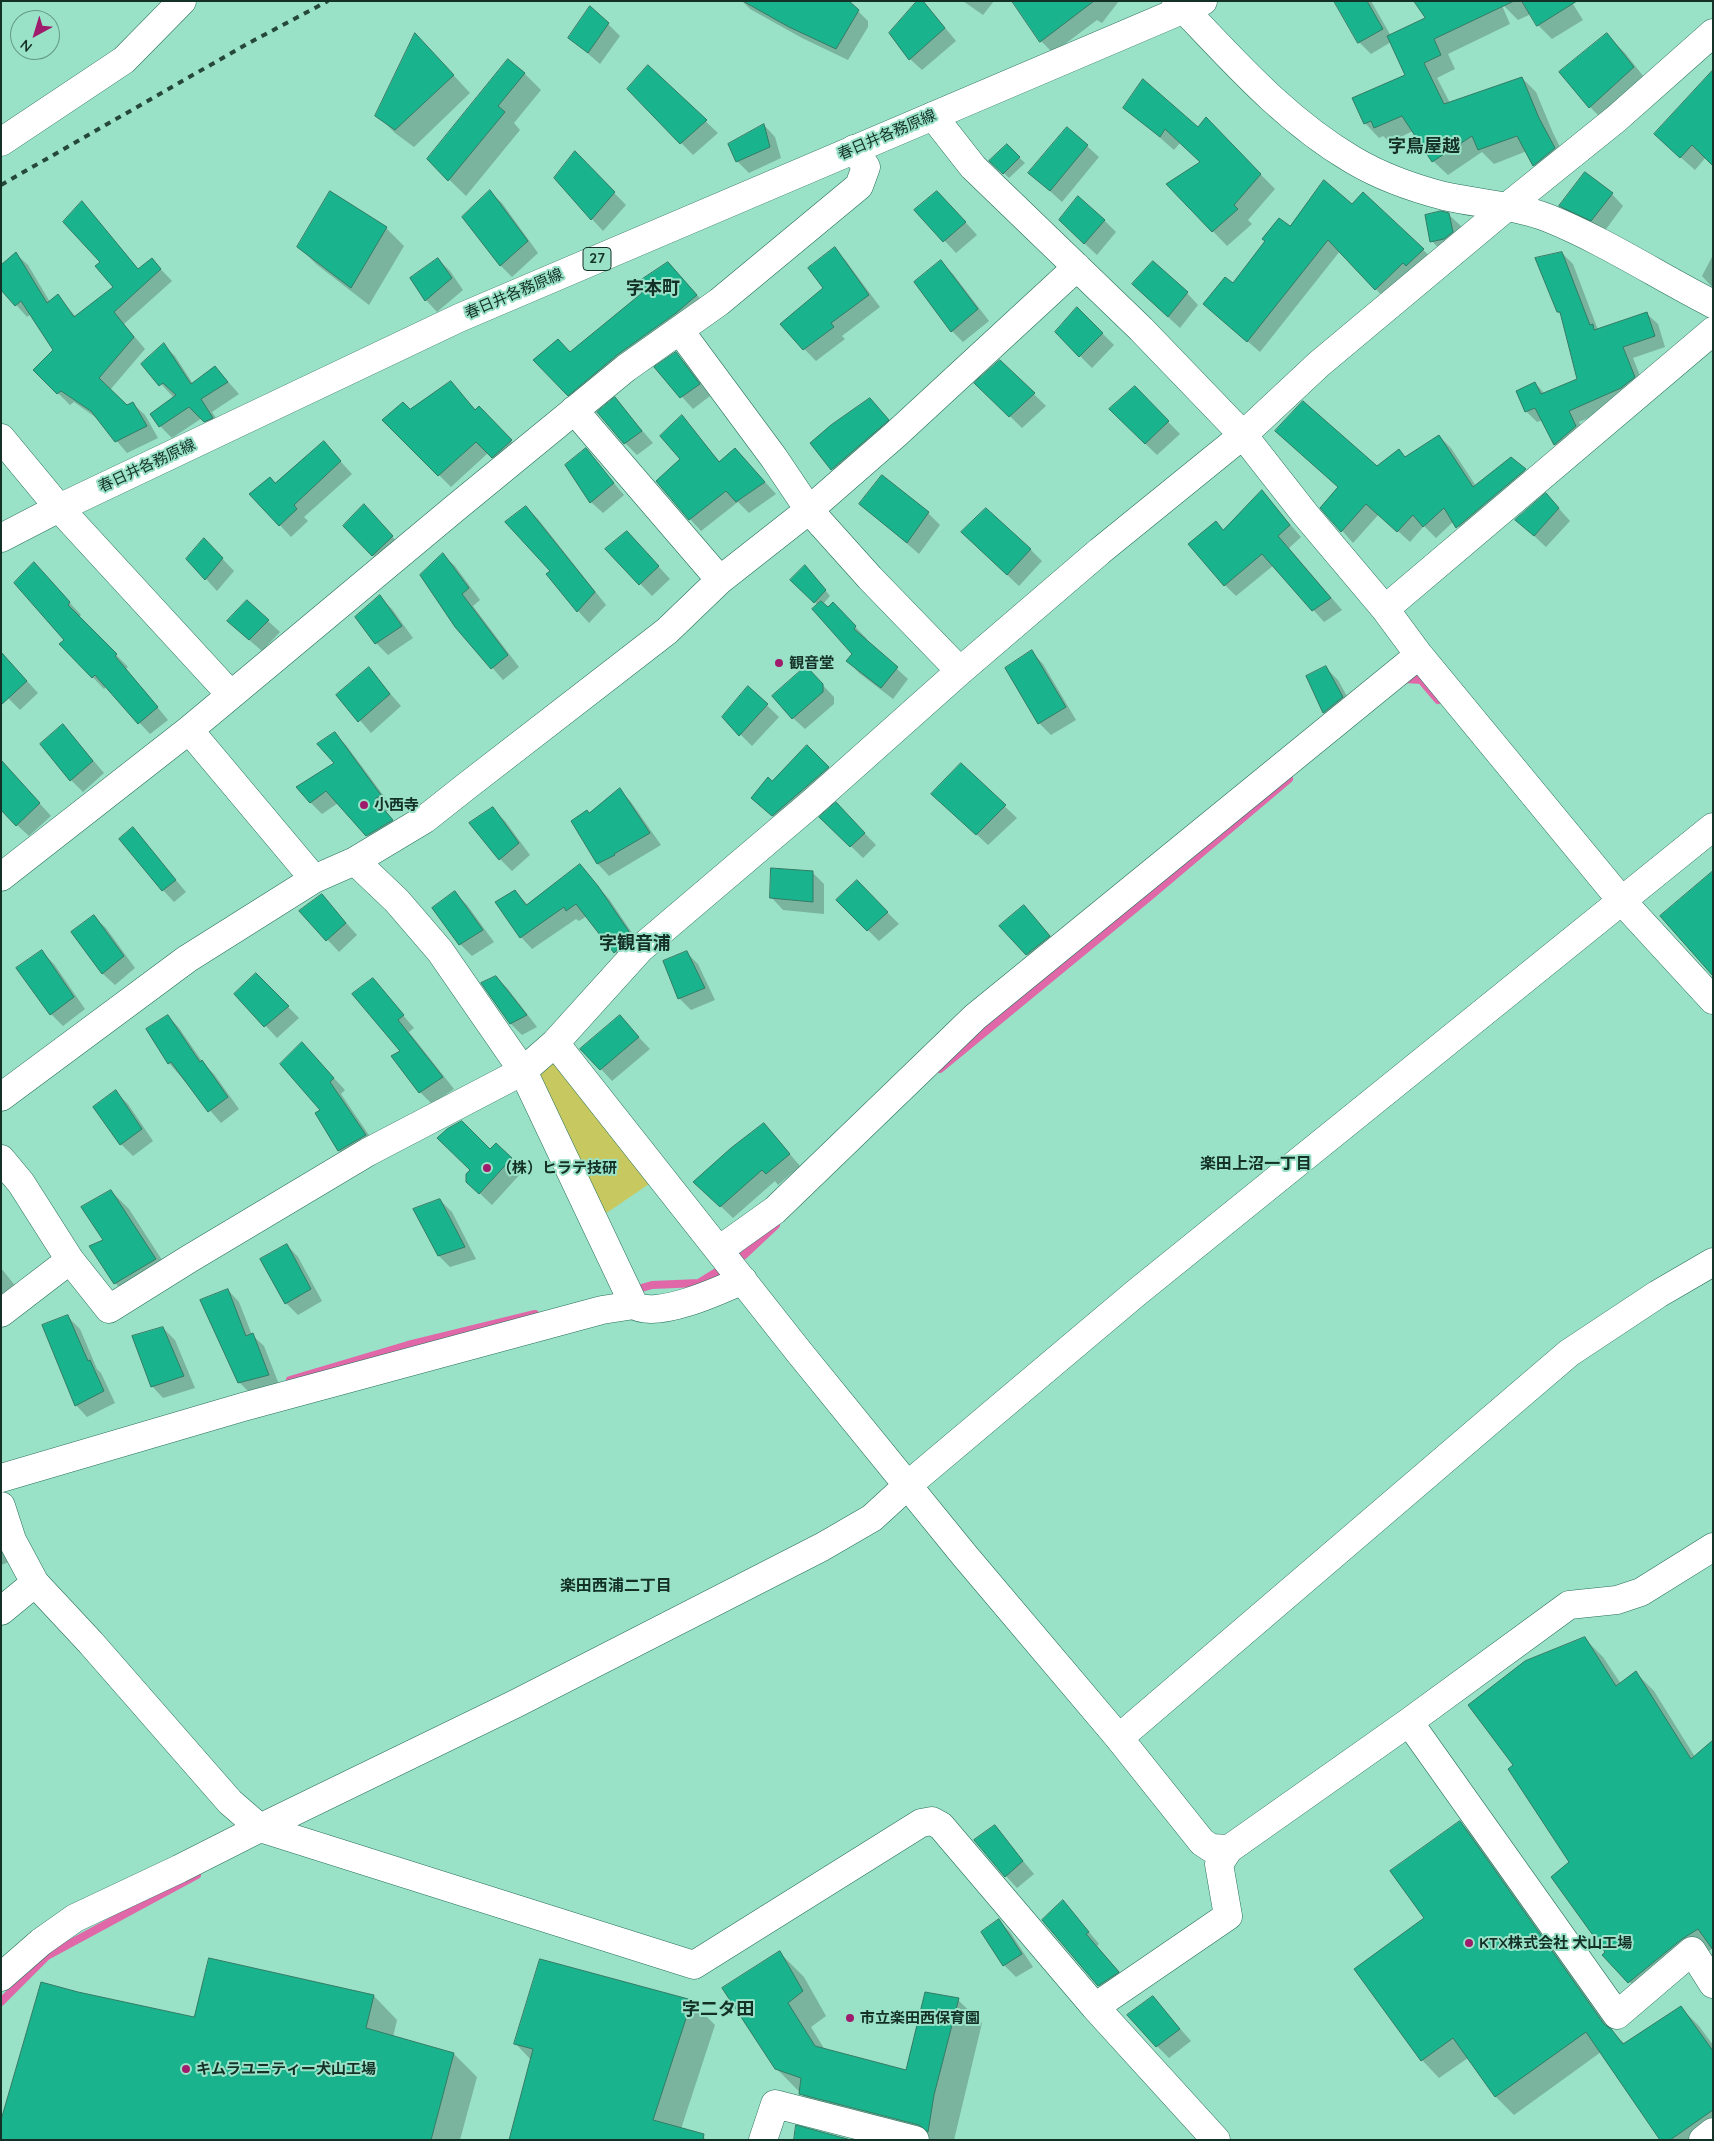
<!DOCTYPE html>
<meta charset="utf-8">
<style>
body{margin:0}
#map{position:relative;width:1714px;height:2141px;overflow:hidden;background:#99e1c7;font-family:Quicksand,sans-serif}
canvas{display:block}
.frame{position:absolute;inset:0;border:2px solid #143128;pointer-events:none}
.north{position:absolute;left:10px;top:10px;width:50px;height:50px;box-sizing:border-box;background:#99e1c7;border:1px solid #649b87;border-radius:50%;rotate:219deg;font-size:14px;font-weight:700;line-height:20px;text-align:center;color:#143128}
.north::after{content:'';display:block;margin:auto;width:18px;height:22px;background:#9f1c6c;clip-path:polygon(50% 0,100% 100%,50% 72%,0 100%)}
</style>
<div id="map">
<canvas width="1714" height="2141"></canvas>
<div class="frame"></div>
<div class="north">N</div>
</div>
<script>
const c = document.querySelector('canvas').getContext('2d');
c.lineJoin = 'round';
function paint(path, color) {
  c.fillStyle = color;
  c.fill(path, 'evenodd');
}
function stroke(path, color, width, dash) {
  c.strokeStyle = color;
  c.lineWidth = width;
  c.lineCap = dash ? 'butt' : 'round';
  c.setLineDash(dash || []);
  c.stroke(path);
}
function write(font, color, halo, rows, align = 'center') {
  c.font = font + ' Quicksand,"Noto Sans JP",sans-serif';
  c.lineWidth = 4;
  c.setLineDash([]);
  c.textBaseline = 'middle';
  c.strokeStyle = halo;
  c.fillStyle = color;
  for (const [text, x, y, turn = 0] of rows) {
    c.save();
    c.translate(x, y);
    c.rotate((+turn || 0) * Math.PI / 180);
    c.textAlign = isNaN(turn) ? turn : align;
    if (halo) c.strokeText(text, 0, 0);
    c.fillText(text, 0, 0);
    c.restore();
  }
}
paint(new Path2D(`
 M557,1062l95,120 -50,34 -73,-140z`), '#c7c85f');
paint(new Path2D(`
 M742,1h48l66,8 12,12v6l-20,33 -46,-22 -52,-29z
 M923,1l33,40 -34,29 -12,-11z
 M963,1h31l-11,14z
 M1025,1h94l-17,22 -5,-3 -44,33 -12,-12z
 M1336,1h35l20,35 72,-35h108l12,19 -31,19 -14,-14 -7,-11 -13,6 -17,-17 9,21 -62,30 7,15 -18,9 13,25 72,-25 14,14 17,41 15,30 -20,16 -14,-14 -7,-14 -33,13 -12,-12 -34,23 -15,-14 -20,-30 -23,11 -7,-6 -4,2 -14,-15 42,-48 -16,-33 -20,12 -12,-12z
 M608,24l12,12 -20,28 -30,-26z
 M1607,35l18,18 26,33 -43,39 -18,-18z
 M433,53l37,40 -56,54 -19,-14 -18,-18z
 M648,67l70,66 -25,22 -65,-66z
 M524,73l17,17 -27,33 6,7 -54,66 -38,-37z
 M1713,83l-7,74 -11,13 -25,-22z
 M1125,107l73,22 22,4 55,56 -27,31 4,4 -25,22 -59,-62 33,-22 -21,-19 -6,7z
 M764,125l11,12 6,21 -32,15 -12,-12z
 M1068,129l31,28 -37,45 -32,-29z
 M1007,146l18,17 -16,15 -18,-17z
 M575,153l51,52 -23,26 -11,-12z
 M490,192l12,11 36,50 -26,24 -12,-12z
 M1363,194l72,67 -48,40 -47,-50 -80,101 -56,-48 29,-19 33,-44 24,-13 62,-22z
 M1612,194l11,12 -19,26 -32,-15 -11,-11z
 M82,203l57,67 13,-10 20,21 -48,43 21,25 -35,41 17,17 6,-3 12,11 13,23 -31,15 -29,-34 -24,-17 -4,3 -35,-35 20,-19 -24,-37 -4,3 -26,-29 15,-34 12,11 22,37 8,-6 18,21 39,-30 -14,-25z
 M949,204l28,31 -21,18 -40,-43z
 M1448,214l13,12 3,18 -21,9 -11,-12z
 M1104,220l12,12 -19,23 -25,-23z
 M386,228l18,18 -35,59 -53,-41 -18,-18z
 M835,249l11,12 34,46 -38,29 3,3 -29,22 -35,-36 44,-37z
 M1562,253l11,11 25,66 49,-16 11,10 7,23 -32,11 12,30 -13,11 -53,23 7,16 -20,17 -11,-10 -12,-25 -6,2 -11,-11 9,-28 10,11 33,-14 -16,-64 -4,-4z
 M1713,255v33l-11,-12z
 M438,259l12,12 13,19 -26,22 -11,-12z
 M941,262l12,12 36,47 -26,21 -11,-11z
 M679,275l29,32 -128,100 -46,-47 36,-7z
 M1187,293l11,12 -18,23 -35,-32z
 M1077,308l37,37 -22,23 -36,-36z
 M164,345l11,11 18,28 22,-17 24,27 -27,18 12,18 -7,3 -15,-15 -30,20 -12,-12 14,-28 -31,-34z
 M676,353l11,12 23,31 -17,13 -37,-41z
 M1000,361l46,45 -24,22 -46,-45z
 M451,383l25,27 2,-2 45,45 -19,16 -16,-16 -37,34 -67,-67 26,-10z
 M1135,388l45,46 -23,21 -35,-34z
 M615,399l38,44 -16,12 -12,-12z
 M870,399l29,33 -56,49 -31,-37z
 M682,417l38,45 26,-1 30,33 -27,19 -11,-11 -37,29 -11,-12 -8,-60z
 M1439,436l12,12 25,38 35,-28 25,24 -67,57 -15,-18 -18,17 -12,-12 -14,16 -31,-28 -26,29 -31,-35 55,-40 29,-10z
 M324,443l28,31 -48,43 4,4 -17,16 -40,-43 24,-10z
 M586,450l38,45 -21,18 -12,-11z
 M882,477l46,36 12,12 -21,29 -58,-50z
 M1262,492l39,45 -12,11 53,62 -18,12 -50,-57 -38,31 -11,-11 -9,-62 8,8z
 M1546,494l24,27 -24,26 -29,-27z
 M526,507l12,12 68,86 -17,18 -11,-12 -27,-40z
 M376,518l27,31 -19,18 -39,-41z
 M627,532l43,47 -18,17 -45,-47z
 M974,544l56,5 12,12 -23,25z
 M216,552l18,19 -17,20 -29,-32z
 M443,555l12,11 25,34 -7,6 46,61 -16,13 -47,-54z
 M811,572l19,24 -7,8 5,5 5,-5 34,35 -1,2 42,38 -15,20 -34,-26 -11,-12 6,-7 -36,-49 -27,-25z
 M45,576l36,39 -2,2 49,50 -2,2 42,51 -18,14 -44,-47 -2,2 -43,-45 5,-4z
 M380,597l12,12 21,29 -25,17 -12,-12z
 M268,621l12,11 -18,19 -21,-18z
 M1032,652l11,12 33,56 -25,15 -12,-12z
 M8,660l30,33 -18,17 -19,-19z
 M1326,668l12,12 16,29 -19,15 -11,-11 -16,-36z
 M369,669l32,37 -30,27 -33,-38z
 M817,679l17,18v7l-29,25 -12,-11z
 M749,688l30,29 -27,29 -29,-29z
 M63,725l41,48 -21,19 -12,-12z
 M335,734l11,11 46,62 -6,5 17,20 -24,15 -41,-44 -16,11 -12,-12 26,-39z
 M807,746l33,33 -55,48 -33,-29 20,-15z
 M961,765l56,53 -29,27 -43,-40z
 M13,774l38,42 -22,20 -12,-11z
 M620,790l11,12 30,43 -52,31 -11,-12 -25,-42 14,-11 3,3z
 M493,809l12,12 25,34 -18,16 -12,-12z
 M848,816l28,29 -13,13 -42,-41z
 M133,829l53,63 -12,10 -11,-12z
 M580,866l29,33 32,47 -15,17 -11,-11 -28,-36 -8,5 -3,-2 -44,30 -11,-12 -6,-46 13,14z
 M812,872l12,12v30l-41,-4 -11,-12z
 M857,882l42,42 -20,17 -42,-41z
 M455,893l12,12 27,37 -22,14 -12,-12 -26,-36z
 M322,896l35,39 -18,17 -38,-41z
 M1024,906l37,42 -23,18 -37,-39z
 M94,917l12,11 29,40 -20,17 -12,-11 -30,-41z
 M42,952l12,12 31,45 -22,17 -12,-12z
 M687,953l11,11 17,36 -24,10 -12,-12z
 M256,974l43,44 -22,20 -41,-44z
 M496,977l12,12 29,38 -15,8 -11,-11z
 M373,980l41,48 -5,4 45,57 -22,15 -12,-12 -18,-40z
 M168,1016l11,12 25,36 10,10 25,35 -18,14 -52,-60z
 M631,1029l19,20 -38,32 -11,-12z
 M302,1044l43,46 -4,4 36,53 -26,15 -12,-11 -23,-38 6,-3z
 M116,1092l12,12 25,37 -20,15 -12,-12 -26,-37z
 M764,1124l36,42 -22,19 -3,-4 -42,37 -26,-25z
 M496,1144l27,27 -31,34 -25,-24z
 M111,1191l18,18 44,68 -40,24 -18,-18 -10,-42z
 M440,1200l12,12 24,47 -26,8 -11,-11z
 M287,1245l11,12 24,44 -24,14 -12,-12z
 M1,1268l20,25 -20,14z
 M228,1290l11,12 13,33 12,11 16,41 -29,7 -12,-12z
 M68,1317l12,12 17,40 4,4 14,30 -28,14 -11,-12z
 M163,1328l12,12 20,48 -32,10 -11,-12z
 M1,1549l8,13 -8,3z
 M1585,1639l18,18 18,27 15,-11 18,18 41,66 18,191 -66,52 -43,-45 3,-2 -36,-91 -56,-97z
 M1460,1822l18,18 138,196 9,8 56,-36 18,18 14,19v95h-51l-61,-88 -87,63 -18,-18 -28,-39 -29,20 -17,-18 4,-142z
 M995,1827l39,47 -17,14 -11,-12z
 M1074,1914l25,30 -2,2 33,38 -20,13 -11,-12z
 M999,1921l11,11 23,35 -17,10 -12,-12 -21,-32z
 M780,1953l24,24 22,39 -15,11 14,23 82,22 51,-72 24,23 -28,117h-43l-86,-22 -49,-50z
 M210,1959l164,37 23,24 -4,17 61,17 23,23 -17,63h-459l76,-147 118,26z
 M1153,1998l38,43 -22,17 -12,-12z
 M691,2001l24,24 -34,104 20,5 5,6h-196l21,-80 -16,-17z`), '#0003');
stroke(new Path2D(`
 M1402,682l4,-3 15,1 17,20
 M940,1069l208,-171 141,-119
 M631,1291l21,-6 47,-2 45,-28 32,-30
 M290,1380l118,-35 127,-31
 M1,2002l46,-46 150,-81`), '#e068a8', 8);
const building = new Path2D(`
 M743,1h106l10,9 -23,39 -47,-22z
 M917,1h6l22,27 -36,32 -20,-27z
 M1012,1h82l-54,41z
 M1334,1h33l16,28 -25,14z
 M1414,1h100l-80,38 7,16 -17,8 20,41 78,-27 17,41 16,30 -22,18 -16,-30 -39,14 -6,-14 -40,26 -30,-46 -28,12 -3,-7 -7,3 -12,-26 53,-23 -18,-39 38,-18z
 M1522,1h55l-40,25z
 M590,6l19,17 -21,30 -20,-15z
 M415,33l39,42 -59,55 -20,-14z
 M1607,33l27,34 -45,41 -30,-36z
 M508,59l17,14 -27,33 7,6 -57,69 -21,-22z
 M648,65l59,55 -27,24 -53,-55z
 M1713,70v96l-21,-21 -12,13 -26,-24z
 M1143,79l55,48 8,-10 55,57 -27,31 4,4 -26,23 -46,-48 34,-22 -35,-33 -5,8 -37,-29z
 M764,124l6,23 -34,15 -8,-18z
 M1067,127l21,18 -38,46 -22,-18z
 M1007,144l13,13 -17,17 -14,-13z
 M575,151l40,41 -24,28 -37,-42z
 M1585,172l28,21 -22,28 -32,-15z
 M1324,180l28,24 11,-12 61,57 -18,17 -3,-3 -28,27 -47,-50 -81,102 -44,-38 22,-27 8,6 32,-42 -3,-2 17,-21 11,8z
 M490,190l38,51 -28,25 -38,-49z
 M330,191l57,36 -36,61 -54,-41z
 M937,191l29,31 -23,20 -29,-32z
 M1078,196l27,24 -21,24 -25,-24z
 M82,201l56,68 14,-11 9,11 -47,43 20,25 -35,41 28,27 6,-3 14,24 -32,16 -24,-31 -30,-20 -4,3 -24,-24 20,-20 -32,-49 -6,5 -14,-16v-25l15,-13 31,51 11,-9 16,23 39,-30 -18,-21 5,-4 -37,-40z
 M1441,211l8,2 4,19 -9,7 -14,3 -5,-27z
 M835,247l34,48 -38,28 3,4 -31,23 -23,-26 43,-36 -15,-20z
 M1562,252l28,73 3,-1 1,6 53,-18 8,24 -32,11 12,30 -14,11 -52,23 7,15 -22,19 -19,-37 -10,4 -9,-21 19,-9 6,12 36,-15 -17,-67h-3l-22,-54z
 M438,258l14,20 -27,23 -15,-23z
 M941,260l37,49 -27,23 -37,-50z
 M1153,261l35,31 -20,25 -36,-33z
 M668,262l29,33 -21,18 -59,42 -49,41 -35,-36 25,-21 12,13 72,-59 -7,-9z
 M1077,307l26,26 -24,24 -24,-25z
 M164,343l27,41 24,-18 13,16 -27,17 12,19 -9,4 -15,-15 -30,20 -9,-13 26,-19 -13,-12 -4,3 -18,-22z
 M676,352l24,32 -20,14 -26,-31z
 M1000,360l35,33 -26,24 -35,-34z
 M451,381l24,29 4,-4 33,34 -20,18 -16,-16 -38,34 -56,-56 21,-18 7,7z
 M1135,386l34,35 -24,23 -36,-35z
 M615,397l27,34 -18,13 -27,-32z
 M870,398l19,22 -58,50 -21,-27 21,-18z
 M1303,401l74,65 22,-17 6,8 34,-22 34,52 38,-30 15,12 -70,59 -12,-20 -21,19 -10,-12 -16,17 -31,-28 -25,28 -21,-24 18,-21 -63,-56z
 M682,415l37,47 16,-14 30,34 -29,20 -10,-11 -37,29 -33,-39 24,-22 -20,-23z
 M324,441l17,20 -47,44 3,4 -18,17 -30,-32 21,-17 5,6z
 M586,448l28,35 -24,20 -25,-38z
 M882,475l47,37 -22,31 -48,-39z
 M1262,490l28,35 -12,11 53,62 -19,13 -50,-57 -38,32 -36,-42 28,-23 7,9z
 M1546,493l13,15 -25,28 -19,-16z
 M364,504l29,32 -21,20 -29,-30z
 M526,506l69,86 -18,20 -31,-38 4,-3 -45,-49z
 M986,508l45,41 -24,26 -46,-43z
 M627,531l32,35 -20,19 -34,-36z
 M204,538l19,20 -18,22 -19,-21z
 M443,553l26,35 -7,6 46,61 -17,14 -36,-42 -35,-52z
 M34,562l36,40 -2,3 49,49 -2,2 43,51 -20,17 -43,-49 -3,3 -33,-34 5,-4 -50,-57z
 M805,565l21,25 -12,13 -24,-23z
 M380,595l22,31 -27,18 -20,-27z
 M247,600l22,20 -20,20 -22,-19z
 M821,601l7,6 5,-5 23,24 -2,3 44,38 -17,21 -35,-27 6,-7 -40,-45z
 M1032,650l34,57 -28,17 -33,-56z
 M1,652l26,29 -26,24z
 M806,666l17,18v8l-31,27 -20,-23z
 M1326,666l17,31 -20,16 -17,-37z
 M369,667l21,27 -32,28 -22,-27z
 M748,686l20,18 -29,32 -17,-19z
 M63,724l30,37 -23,20 -30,-37z
 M335,732l46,63 -6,4 18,21 -27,16 -40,-45 -16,12 -14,-16 38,-24 -17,-19z
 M807,745l22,22 -57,49 -21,-18 17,-21 4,4z
 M1,760l39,43 -24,23 -15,-16z
 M961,763l45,42 -30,30 -45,-41z
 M620,788l30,45 -36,21 1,1 -18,9 -26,-43 16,-11 2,3z
 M836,802l29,31 -15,14 -31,-30z
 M493,807l26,36 -20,17 -30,-37z
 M133,827l43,53 -14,11 -43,-52z
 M580,864l18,22 32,47v4l-16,16 -38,-49 -10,7 -2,-4 -44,31 -25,-36 20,-12 11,15z
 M771,868l42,3v31l-43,-4z
 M1713,871v105l-53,-60z
 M857,880l31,32 -21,19 -31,-31z
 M455,891l28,39 -24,15 -27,-37z
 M322,894l24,29 -20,18 -27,-30z
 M1024,905l26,31 -24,19 -27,-29z
 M94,915l30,41 -22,18 -31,-42z
 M42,950l32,47 -24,18 -34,-47z
 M687,951l18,37 -27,11 -15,-38z
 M256,973l33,33 -25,21 -30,-33z
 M496,976l31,39 -17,9 -29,-41z
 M373,978l31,37 -6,5 45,57 -24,16 -28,-37 9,-5 -48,-57z
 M168,1015l32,47 2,-2 26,37 -20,15 -37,-50 -3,2 -22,-35z
 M620,1015l19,22 -39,33 -20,-21z
 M302,1042l32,36 -4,4 36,53 -28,16 -23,-38 5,-3 -40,-46z
 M116,1090l26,39 -22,16 -27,-38z
 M462,1121l28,28 6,-6 16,15 -33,36 -13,-12v-8l4,-4 -33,-32 10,-9z
 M764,1123l26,31 -24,20 -4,-4 -42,37 -27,-25 38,-34z
 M111,1190l45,69 -42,25 -25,-38 14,-6 -22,-33z
 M440,1199l25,48 -27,9 -25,-47z
 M287,1244l24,45 -26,15 -25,-45z
 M228,1289l18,47 7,-3 16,42 -31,8 -38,-83z
 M68,1315l20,46 2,-1 14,31 -29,15 -33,-81z
 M163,1327l21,49 -33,11 -19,-51z
 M1585,1637l31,49 20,-15 55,88 22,-19v210l-15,-21 -16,10 -54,44 -26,-28 3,-3 -54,-75 18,-15 -61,-93 5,-4 -45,-60 57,-44z
 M1460,1821l144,203 8,6 11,14 58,-38 32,45v59l-43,30h-10l-74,-108 -91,65 -42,-59 -32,23 -67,-92 70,-51 -34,-47z
 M995,1825l28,36 -18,16 -31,-37z
 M1063,1900l26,32 -3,2 33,38 -21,14 -56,-66z
 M999,1919l23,35 -19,12 -22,-34z
 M780,1951l23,40 -15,12 27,43 91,24 19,-78 34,6 -25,97 -6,37 -9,-7 -120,-31 2,-16 -26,-9 -53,-81z
 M209,1958l165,37 -8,33 88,25 -23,87h-430v-20l40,-138 37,10 116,25z
 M540,1959l152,41 -39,120 51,14 -1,6h-194l24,-91 -19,-5z
 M1153,1996l27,33 -24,18 -29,-32z
 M796,2125l55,15h-57z`);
paint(building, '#19b48d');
stroke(building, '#347b64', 1);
const minor = new Path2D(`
 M1176,1c55,57 107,118 177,159 27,16 60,28 91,36 35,8 70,9 104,22 57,23 110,58 165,86
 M933,116l40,51 168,162 102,106 62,79 80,95 34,46 202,245 92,100
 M1,142l123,-82 58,-59
 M680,331l94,127 35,52 61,68 90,93
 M574,410l146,170
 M1,438l58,70 172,187
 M1385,609l328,-278
 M189,730l125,149
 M355,861l42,40 43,50 83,120 111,234
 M1,877l188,-147 265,-221 172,-141 93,-66 140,-116 7,-19 -12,-18
 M555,1043l244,309 166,204 154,182 83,104 9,6 18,1
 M1,1097l186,-138 127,-80 41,-18 70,-42 43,-34 199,-154 53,-51 89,-70 86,-75 182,-168
 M1,1159l20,24 49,77 39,49 80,-50 179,-107 155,-81 32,-28 85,-94 173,-147 147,-131 140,-120 143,-116 76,-71 189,-158 108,-87 97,-86
 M719,1250l56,-40 200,-193 444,-362
 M1,1313l69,-53
 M1,1478l242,-71 359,-97 32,-5c22,15 87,-15 109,-25
 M1,1506l11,34 23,43 56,60 139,159 30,26 434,137 227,-142 11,-2 9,5 154,181 121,133
 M1,1611l34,-28
 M1409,1722l208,293 75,-64 21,33
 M1119,1738l450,-385 89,-59 55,-32
 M1,1977l40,-35 34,-24 104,-49 81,-41 255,-124 307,-157 50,-29 36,-33 228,-192 577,-466
 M1095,2007l133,-91 -9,-52 10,-15 180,-127 160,-117 48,-5 24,-8 72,-45
 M763,2140l12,-36 140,36
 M1703,2140l10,-8`);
const major = new Path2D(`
 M1,538l58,-30 400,-190 744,-317`);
stroke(minor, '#266f59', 29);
stroke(major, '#266f59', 29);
stroke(minor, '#fff', 28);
stroke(major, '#fff', 28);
stroke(new Path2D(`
 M1,185l246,-141 81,-43`), '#25473c', 4, [6, 6]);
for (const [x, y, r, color] of [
 [779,663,5,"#9f1c6c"],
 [364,805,5,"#9f1c6c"],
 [487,1168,5,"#9f1c6c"],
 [1469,1943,5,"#9f1c6c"],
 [850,2018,5,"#9f1c6c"],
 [186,2069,5,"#9f1c6c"]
]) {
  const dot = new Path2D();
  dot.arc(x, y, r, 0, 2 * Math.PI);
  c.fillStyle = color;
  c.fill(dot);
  stroke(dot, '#99e1c7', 2);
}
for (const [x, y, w] of [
 [597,259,28]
]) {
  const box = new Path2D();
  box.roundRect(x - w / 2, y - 11.5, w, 23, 4);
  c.fillStyle = '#99e1c7';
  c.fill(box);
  stroke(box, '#143128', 1);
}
write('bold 14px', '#143128', null, [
 ["27",597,259]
]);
write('15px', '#143128', '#99e1c7', [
 ["春日井各務原線",887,135,-23],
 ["春日井各務原線",514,294,-23],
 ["春日井各務原線",147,466,-25]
]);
write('bold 15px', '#143128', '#99e1c7', [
 ["観音堂",789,663],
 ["小西寺",374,805],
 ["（株）ヒラテ技研",497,1168],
 ["KTX株式会社 犬山工場",1479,1943],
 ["市立楽田西保育園",860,2018],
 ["キムラユニティー犬山工場",196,2069]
], 'left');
write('bold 16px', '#143128', '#99e1c7', [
 ["楽田上沼一丁目",1256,1164],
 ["楽田西浦二丁目",616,1586]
]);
write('bold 18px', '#143128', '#99e1c7', [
 ["字鳥屋越",1424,147],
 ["字本町",653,289],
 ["字観音浦",635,944],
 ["字二タ田",718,2010]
]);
</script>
